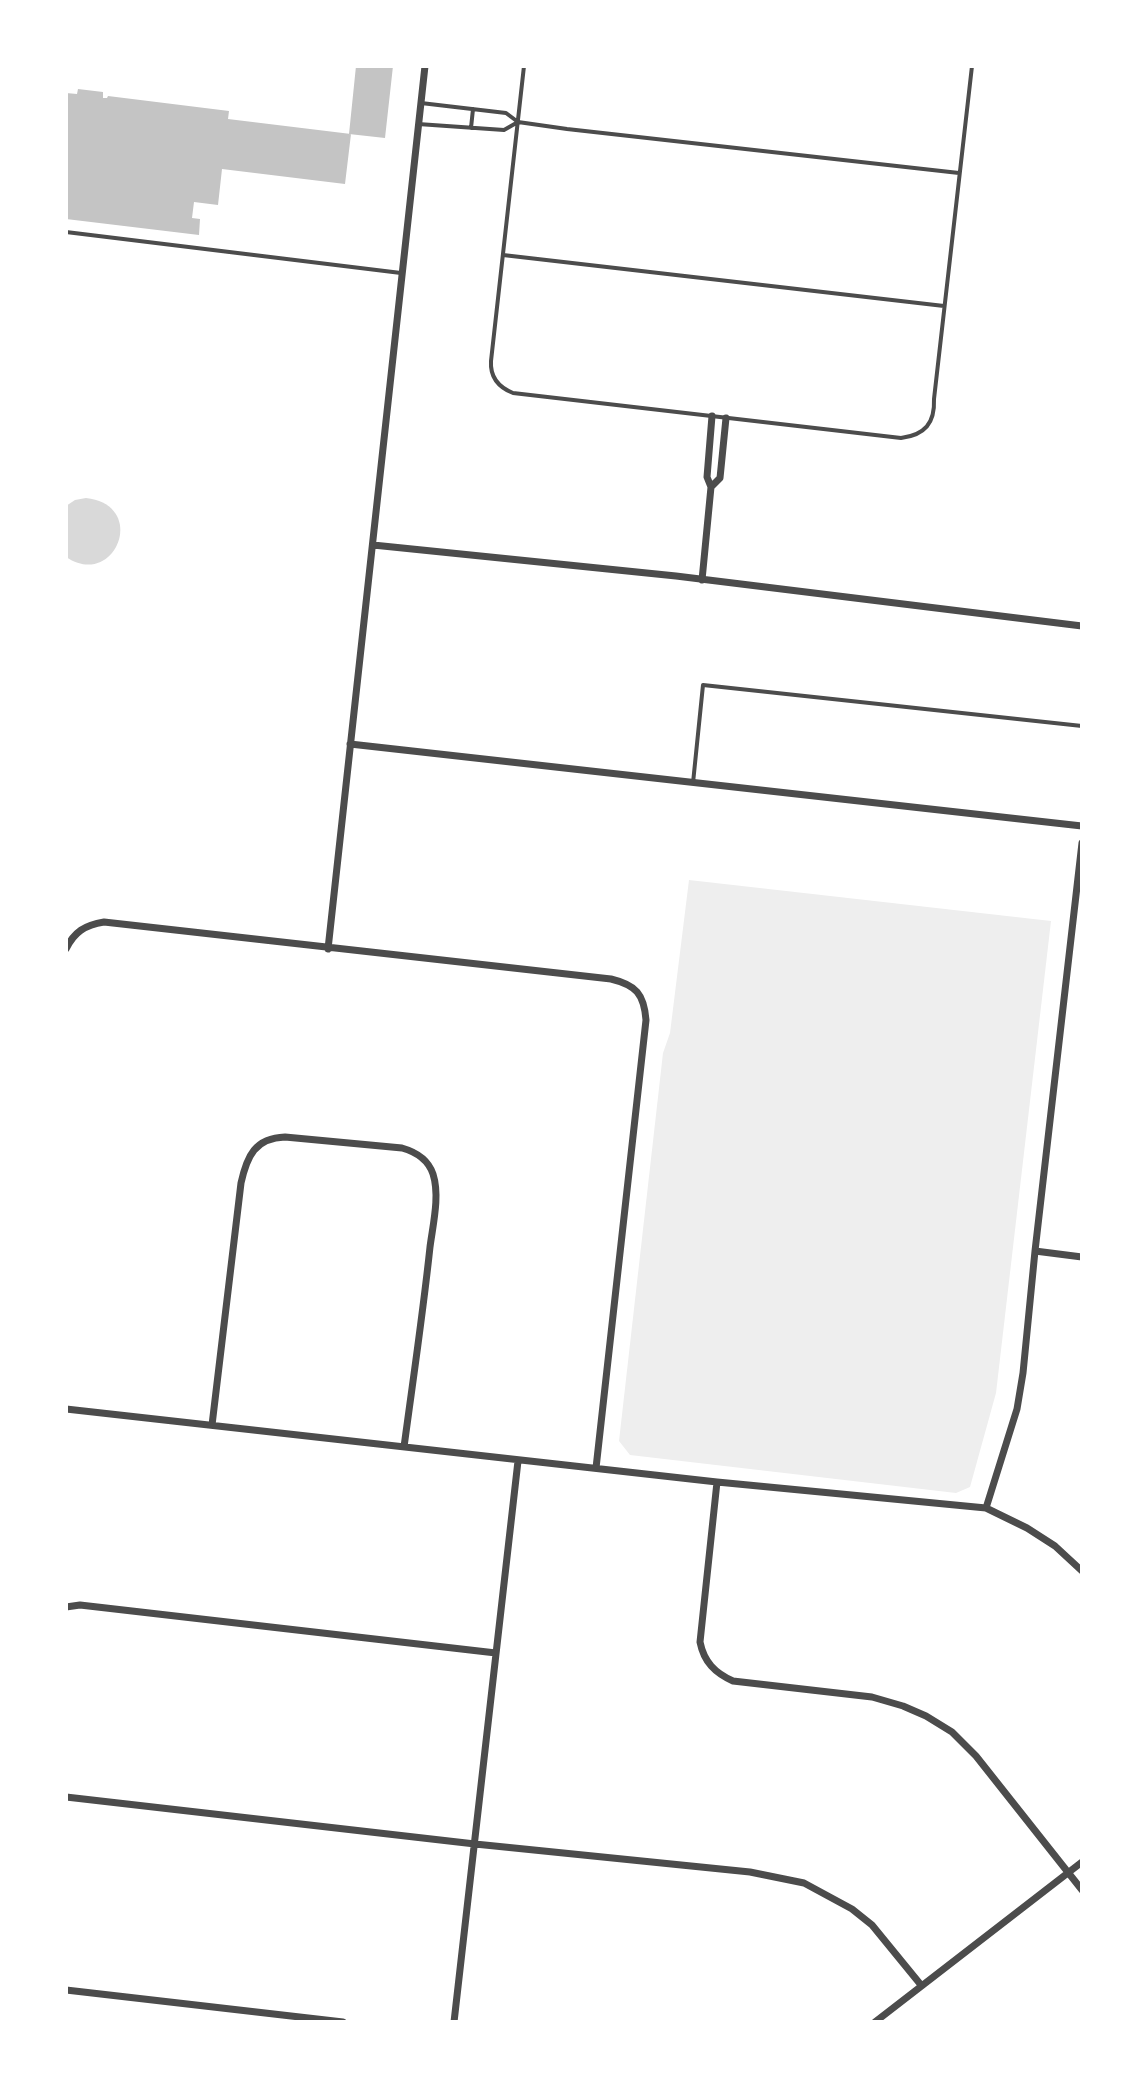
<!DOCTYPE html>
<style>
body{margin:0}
#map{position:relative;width:1148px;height:2088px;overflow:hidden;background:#fff;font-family:Barlow,sans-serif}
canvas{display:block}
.frame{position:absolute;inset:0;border:68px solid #fff;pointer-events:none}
</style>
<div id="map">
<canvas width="1148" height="2088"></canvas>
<div class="frame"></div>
</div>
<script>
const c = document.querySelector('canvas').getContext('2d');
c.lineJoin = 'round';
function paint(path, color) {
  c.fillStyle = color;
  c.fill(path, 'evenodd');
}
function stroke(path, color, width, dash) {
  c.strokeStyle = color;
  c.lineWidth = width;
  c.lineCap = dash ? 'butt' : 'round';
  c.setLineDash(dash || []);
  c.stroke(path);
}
paint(new Path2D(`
 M689,880l362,41 -55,472 -26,94 -14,6 -326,-38 -11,-14 44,-388 7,-20z`), '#eee');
paint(new Path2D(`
 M86,498c63,7 29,92 -20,59v-51l9,-6z`), '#d9d9d9');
paint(new Path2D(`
 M356,66h37l-8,72 -36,-4z
 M78,89l25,3v6h4l1,-2 121,15 -1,8 123,15 -6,50 -123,-15 -4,36 -24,-3 -2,16 8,1 -1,16 -133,-16v-126l11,1z`), '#c4c4c4');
stroke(new Path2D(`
 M524,66l-33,295c-1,16 7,26 22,32l388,45c24,-3 34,-15 33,-39l38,-333
 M421,103l85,10 12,9 49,7 392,44
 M418,124l86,6 14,-8
 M471,128l2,-19
 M66,232l335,41
 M503,255l441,51
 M693,783l10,-98 379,41`), '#4c4c4c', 4);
stroke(new Path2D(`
 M711,487l9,-9 6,-60
 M373,545l303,31 406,50
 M702,580l9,-93 -4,-10 5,-61
 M350,744l732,82
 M66,949c8,-17 19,-24 38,-27l507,57c25,6 33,15 35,41l-50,448
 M328,949l97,-883
 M1035,1251l47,6
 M66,1409l651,73 269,26 41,20 28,18 27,25
 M212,1425l29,-242c6,-27 14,-45 44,-46l117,11c14,4 26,11 31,26 7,22 0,50 -3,73 -7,66 -17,133 -26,200
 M717,1482l-17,160c4,20 15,31 33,39l139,16 31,9 23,10 26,16 24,24 106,134
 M986,1508l31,-99 6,-36 12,-122 47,-408
 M66,1607l14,-2 416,48
 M66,1797l409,47 275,28 54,11 48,26 20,16 49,60
 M66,1990l277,32
 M454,2022l64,-561
 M875,2022l207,-160`), '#4c4c4c', 7);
</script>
